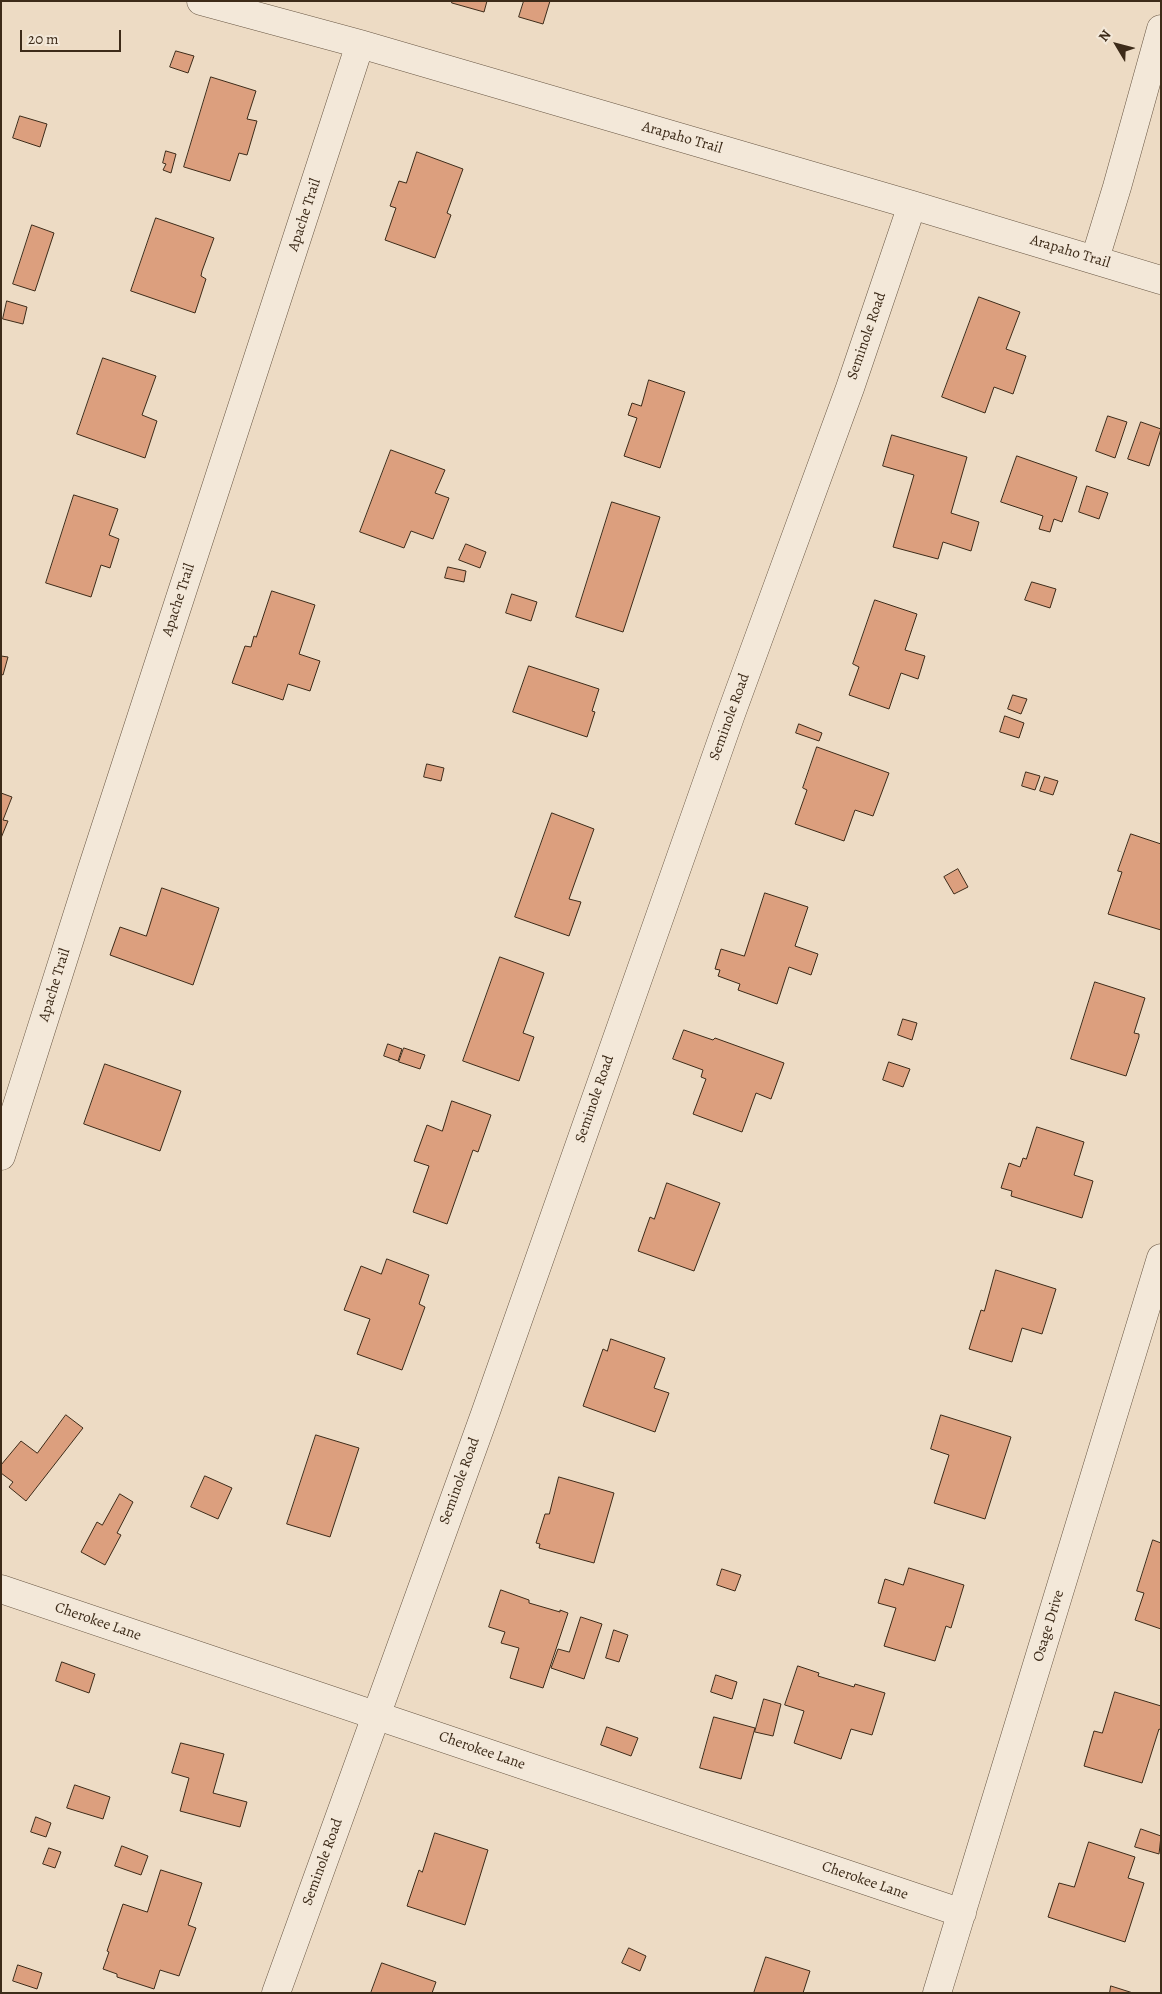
<!DOCTYPE html>
<style>
body{margin:0}
#map{position:relative;width:1162px;height:1994px;overflow:hidden;background:#eddbc4;font-family:Alegreya,serif}
canvas{display:block}
.frame{position:absolute;inset:0;border:2px solid #3d2b19;pointer-events:none}
.north{position:absolute;left:1092px;top:20px;width:50px;height:50px;-webkit-text-stroke:4px #f3e8d9;paint-order:stroke;rotate:307deg;font-size:14px;font-weight:700;line-height:20px;text-align:center;color:#3d2b19}
.north::after{content:'';display:block;margin:auto;width:18px;height:22px;background:#3d2b19;clip-path:polygon(50% 0,100% 100%,50% 72%,0 100%)}
.scale{position:absolute;left:20px;top:30px;width:101px;height:22px;box-sizing:border-box;border:2px solid #3d2b19;border-top:0;padding-left:6px;font-size:15px;line-height:18px;white-space:nowrap;color:#3d2b19;-webkit-text-stroke:4px #f3e8d9;paint-order:stroke}
</style>
<div id="map">
<canvas width="1162" height="1994"></canvas>
<div class="frame"></div>
<div class="north">N</div>
<div class="scale">20 m</div>
</div>
<script>
const c = document.querySelector('canvas').getContext('2d');
c.lineJoin = 'round';
function paint(path, color) {
  c.fillStyle = color;
  c.fill(path, 'evenodd');
}
function stroke(path, color, width, dash) {
  c.strokeStyle = color;
  c.lineWidth = width;
  c.lineCap = dash ? 'butt' : 'round';
  c.setLineDash(dash || []);
  c.stroke(path);
}
function write(font, color, halo, rows, align = 'center') {
  c.font = font + ' Alegreya,serif';
  c.lineWidth = 5;
  c.setLineDash([]);
  c.textBaseline = 'middle';
  c.strokeStyle = halo;
  c.fillStyle = color;
  for (const [text, x, y, turn = 0] of rows) {
    c.save();
    c.translate(x, y);
    c.rotate((+turn || 0) * Math.PI / 180);
    c.textAlign = isNaN(turn) ? turn : align;
    if (halo) c.strokeText(text, 0, 0);
    c.fillText(text, 0, 0);
    c.restore();
  }
}
const building = new Path2D(`
 M452,1h35l-3,11 -32,-9z
 M524,1h26l-7,23 -24,-7z
 M176,51l18,5 -6,17 -18,-6z
 M211,77l45,14 -9,28 10,2 -10,34 -8,-2 -9,28 -46,-14z
 M20,116l27,8 -7,23 -27,-9z
 M166,151l10,3 -5,19 -8,-3 3,-6 -3,-1z
 M417,152l46,17 -16,44 4,2 -16,43 -50,-18 11,-32 -6,-2 9,-25 7,2z
 M156,218l58,20 -12,33 -1,5 5,3 -11,34 -64,-22z
 M32,225l22,8 -19,58 -22,-7z
 M979,297l41,15 -14,37 20,7 -13,38 -19,-7 -9,26 -43,-16z
 M7,301l20,6 -4,17 -20,-5z
 M103,358l53,18 -14,39 15,6 -12,37 -68,-24z
 M649,380l36,12 -25,76 -36,-12 13,-38 -9,-3 4,-12 9,3z
 M1108,416l19,6 -12,36 -19,-7z
 M1141,422l20,7 -12,37 -21,-7z
 M892,435l75,22 -16,56 28,9 -8,29 -28,-9 -5,17 -45,-12 21,-72 -31,-9z
 M391,450l54,20 -10,23 14,5 -16,41 -22,-8 -7,17 -44,-16z
 M1017,456l60,21 -15,45 -8,-3 -4,13 -11,-3 4,-13 -42,-14z
 M1087,486l21,7 -9,26 -20,-7z
 M74,495l44,14 -9,26 10,4 -9,29 -9,-3 -10,32 -45,-14z
 M612,502l48,15 -37,115 -47,-15z
 M466,544l20,8 -6,16 -21,-8z
 M448,567l18,4 -2,11 -19,-4z
 M1032,582l24,7 -6,19 -25,-8z
 M272,591l43,14 -16,49 21,7 -10,30 -22,-7 -5,16 -51,-17 13,-37 6,1 3,-11 2,1z
 M512,594l25,8 -6,19 -25,-8z
 M875,600l42,14 -12,36 20,6 -7,23 -17,-6 -12,36 -40,-14 10,-28 -6,-3z
 M1,656l7,1 -5,18 -2,-1z
 M529,666l70,23 -7,22 3,1 -8,25 -74,-25z
 M1013,695l14,4 -6,15 -13,-5z
 M1005,716l19,7 -5,15 -19,-6z
 M799,724l23,9 -3,8 -23,-8z
 M817,747l72,26 -16,43 -18,-6 -11,31 -49,-17 12,-34 -4,-2z
 M427,764l17,4 -3,13 -17,-4z
 M1026,772l14,4 -5,14 -13,-4z
 M1045,777l13,4 -5,14 -13,-4z
 M1,793l11,4 -9,23 5,1 -7,17z
 M552,813l42,16 -25,70 12,3 -12,34 -54,-19z
 M1131,834l30,10v86l-53,-16 14,-42 -4,-1z
 M958,869l10,18 -14,7 -10,-17z
 M162,888l57,20 -26,77 -83,-30 10,-28 26,9z
 M765,893l43,14 -13,39 23,8 -7,21 -22,-8 -12,37 -39,-14 2,-6 -22,-8 2,-6 -5,-1 6,-20 23,7z
 M500,957l44,16 -21,60 11,4 -15,44 -56,-20z
 M1095,982l50,16 -11,35 5,1v3l-13,39 -55,-17z
 M903,1019l14,4 -5,17 -14,-5z
 M684,1030l29,10 2,-2 69,25 -13,36 -15,-6 -14,39 -49,-18 13,-35 -5,-2 2,-7 -30,-11z
 M388,1044l14,5 -4,12 -14,-5z
 M404,1048l21,7 -5,14 -21,-7z
 M889,1062l21,7 -7,18 -20,-7z
 M105,1064l76,27 -21,60 -76,-27z
 M452,1101l39,14 -13,37 -5,-2 -26,74 -34,-12 16,-46 -15,-5 13,-36 15,6z
 M1037,1127l47,15 -10,33 19,6 -11,37 -71,-22 1,-5 -11,-3 8,-25 11,4 3,-9 3,1z
 M667,1183l53,20 -26,68 -56,-20 12,-34 4,2z
 M387,1259l42,16 -10,29 6,3 -23,63 -45,-16 13,-35 -26,-9 17,-44 20,8z
 M996,1270l60,19 -14,45 -20,-6 -10,34 -43,-13 12,-39 3,1z
 M611,1339l54,19 -11,30 15,5 -14,39 -72,-26 20,-57 4,2z
 M66,1415l17,13 -57,73 -17,-14 4,-5 -12,-9v-8l20,-24 16,12z
 M941,1415l70,22 -26,82 -51,-16 15,-48 -18,-6z
 M316,1435l43,13 -29,89 -43,-13z
 M205,1476l27,12 -14,31 -27,-12z
 M559,1477l55,16 -20,70 -55,-15 1,-4 -4,-1 9,-29h4z
 M120,1494l13,8 -16,31 4,2 -16,30 -24,-13 16,-30 5,3z
 M1153,1540l8,3v86l-26,-9 9,-27 -7,-2z
 M909,1568l55,17 -13,43 -5,-2 -11,35 -51,-15 12,-38 -18,-5 7,-24 18,6z
 M722,1569l19,6 -6,16 -18,-6z
 M501,1590l28,10v3l31,9v-2l8,3 -25,75 -33,-10 9,-30 -18,-5 4,-11 -16,-5z
 M581,1617l21,7 -18,55 -33,-11 7,-19 11,3z
 M614,1630l14,5 -9,27 -13,-4z
 M62,1662l33,12 -6,19 -33,-12z
 M798,1666l21,7 -1,3 36,11 1,-3 30,9 -13,42 -21,-6 -10,30 -47,-16 10,-32 -19,-6z
 M716,1675l21,7 -5,17 -21,-7z
 M1115,1692l46,14v24l-2,-1 -17,54 -58,-17 10,-35 8,2z
 M764,1699l17,5 -8,32 -18,-4z
 M714,1717l41,11 -14,51 -41,-11z
 M607,1727l31,11 -7,18 -30,-11z
 M181,1743l43,11 -11,39 34,9 -7,25 -60,-16 9,-33 -17,-5z
 M75,1785l35,12 -7,22 -36,-11z
 M36,1817l15,6 -5,14 -15,-5z
 M1141,1829l20,7 -2,18 -24,-7z
 M435,1833l53,17 -23,75 -58,-19 12,-36 3,2z
 M1089,1842l46,15 -7,21 16,5 -19,59 -77,-25 11,-34 15,4z
 M122,1846l26,10 -7,19 -26,-9z
 M49,1848l12,4 -6,16 -12,-4z
 M161,1870l41,13 -14,42 8,3 -17,48 -19,-6 -6,19 -37,-12v-3l-14,-5 6,-17 -2,-1 16,-47 24,8z
 M629,1948l17,8 -6,15 -18,-8z
 M766,1957l44,14 -7,22h-49z
 M382,1963l54,19 -4,11h-61z
 M18,1965l24,8 -5,16 -24,-8z
 M1111,1986l22,7h-23z`);
paint(building, '#dc9f7e');
stroke(building, '#3d2b19', 1);
const minor = new Path2D(`
 M201,1l159,43 552,161 249,75
 M1095,259l22,-72 44,-158
 M1,1156l90,-284 269,-828
 M1,1589l961,324
 M276,1993l209,-579 246,-700 119,-326 62,-183
 M937,1993l224,-735`);
stroke(minor, '#695744', 29);
stroke(minor, '#f3e8d9', 28);
write('15px', '#3d2b19', '#f3e8d9', [
 ["Arapaho Trail",682,138,16],
 ["Apache Trail",305,215,-72],
 ["Arapaho Trail",1070,252,17],
 ["Seminole Road",867,336,-71],
 ["Apache Trail",179,600,-72],
 ["Seminole Road",730,717,-70],
 ["Apache Trail",55,985,-73],
 ["Seminole Road",595,1099,-71],
 ["Seminole Road",460,1481,-70],
 ["Cherokee Lane",98,1622,19],
 ["Osage Drive",1049,1626,-73],
 ["Cherokee Lane",482,1751,19],
 ["Seminole Road",323,1862,-70],
 ["Cherokee Lane",865,1881,19]
]);
</script>
